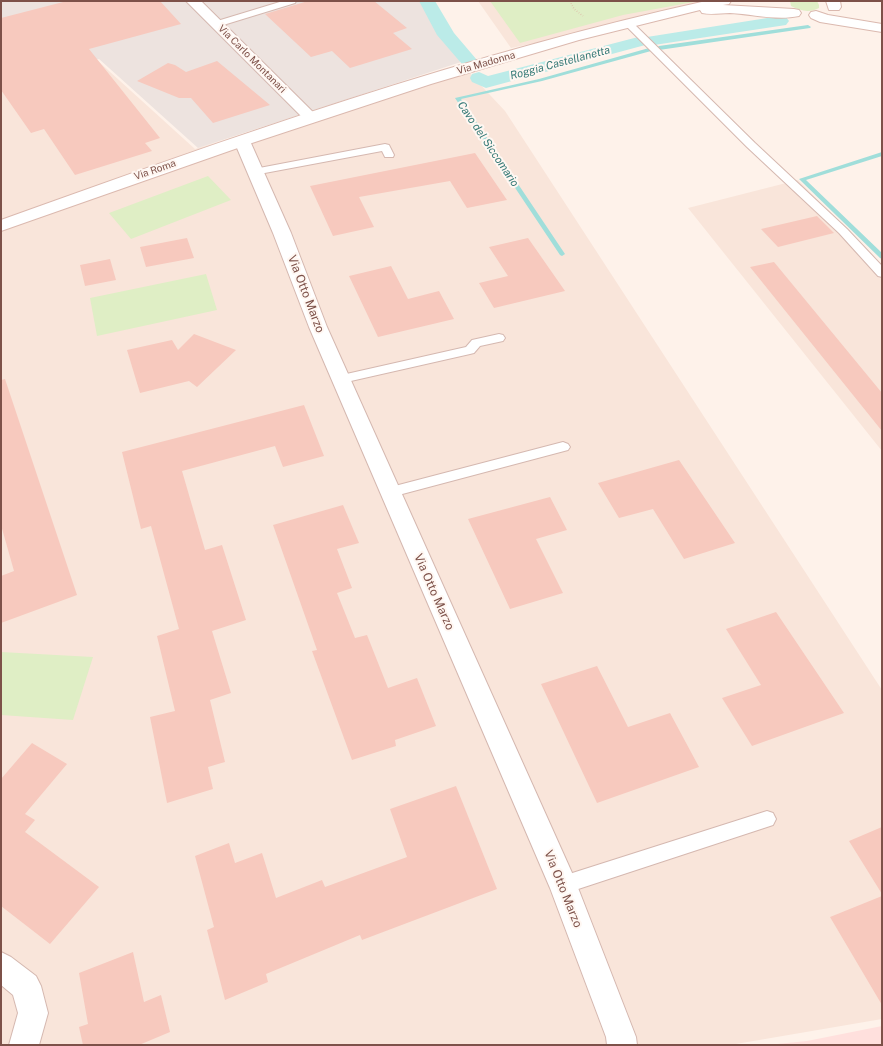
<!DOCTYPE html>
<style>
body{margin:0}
#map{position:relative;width:883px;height:1046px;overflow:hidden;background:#fef2ea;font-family:"Public Sans",sans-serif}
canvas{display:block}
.frame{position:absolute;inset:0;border:2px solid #7d5149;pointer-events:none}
</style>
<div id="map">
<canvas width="883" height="1046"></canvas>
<div class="frame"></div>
</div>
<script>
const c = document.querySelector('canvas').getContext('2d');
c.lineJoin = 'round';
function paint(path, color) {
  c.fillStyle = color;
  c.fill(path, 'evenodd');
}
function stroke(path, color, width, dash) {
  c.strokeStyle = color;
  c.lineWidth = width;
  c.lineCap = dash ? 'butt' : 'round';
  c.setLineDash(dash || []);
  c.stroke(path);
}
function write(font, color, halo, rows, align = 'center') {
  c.font = font + ' "Public Sans",sans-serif';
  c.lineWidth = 4;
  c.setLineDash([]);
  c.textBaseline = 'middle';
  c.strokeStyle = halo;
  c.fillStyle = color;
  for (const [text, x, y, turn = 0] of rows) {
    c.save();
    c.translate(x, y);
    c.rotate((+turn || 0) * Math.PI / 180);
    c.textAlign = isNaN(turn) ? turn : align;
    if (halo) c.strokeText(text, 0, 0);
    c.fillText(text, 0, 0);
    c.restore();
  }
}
paint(new Path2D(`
 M478,1h259l-226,47z
 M98,61l97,88 267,-84 43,46 377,579v329l-152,26h-729v-957z
 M798,180l84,85v186l-194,-243z`), '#f9e5da');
paint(new Path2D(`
 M882,1026v19h-115l40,-4z`), '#ffe0dd');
paint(new Path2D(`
 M1,1h423l37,61 -263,86 -99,-89 -98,27z`), '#ede3df');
paint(new Path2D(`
 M490,1h209l-76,14 -103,28z
 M790,1h27l2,4v3c-9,5 -19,3 -28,-2z
 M208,176l23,24 -100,39 -22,-26z
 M206,274l11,36 -120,26 -7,-38z
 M1,652l92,5 -20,63 -72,-5z`), '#dfeec5');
paint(new Path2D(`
 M808,25l3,2 -1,1 -151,22 -3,-2 3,-2z
 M649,48l2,1v2l-109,30 -81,18 104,155 -3,2 -2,-1 -105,-157 84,-19z
 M882,152v4l-76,24 76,73v6l-2,-1 -81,-79z`), '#a0deda');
paint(new Path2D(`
 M419,1h16l19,32 23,27 -3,4 -6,1 -6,-1 -25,-29z
 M780,16l6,1 3,4 -3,4 -132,20 -5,-1 -163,44 -14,-6 -2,-4 2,-4 7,-2 9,4 154,-40 5,1z`), '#bbebe8');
paint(new Path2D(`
 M67,1h93l21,23 -92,25 71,89 -15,5 7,8 -77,24 -31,-46 -13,4 -30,-43v-72z
 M308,1h66l33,27 -14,5 19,16 -62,19 -18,-17 -21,6 -46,-43z
 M217,61l53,44 -57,18 -22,-25h-12l-42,-17 31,-18 7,2 11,7z
 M475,153l32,47 -40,8 -17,-27 -91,16 15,30 -41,9 -23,-50z
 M817,216l17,17 -56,14 -17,-18z
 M187,238l7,20 -48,9 -6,-20z
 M528,238l37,53 -71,17 -15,-25 29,-7 -19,-29z
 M110,259l6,21 -31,6 -5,-21z
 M774,262l108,131v38l-132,-164z
 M391,266l17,33 31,-8 15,28 -76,18 -29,-61z
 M194,334l42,16 -39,37 -8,-6 -49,12 -13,-43 45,-10 6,10z
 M5,379l72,216 -76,28v-47l13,-5 -13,-46v-145z
 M304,405l20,51 -41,11 -8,-21 -93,25 23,79 17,-5 24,75 -34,11 19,62 -21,7 15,62 -17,5 5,22 -46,14 -17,-86 25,-6 -18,-75 22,-7 -28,-103 -10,3 -19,-77z
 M679,460l56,83 -51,16 -31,-50 -34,9 -21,-35z
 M550,497l17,33 -31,9 27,54 -53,16 -42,-90z
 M343,505l16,38 -22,6 15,39 -15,5 18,45 12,-3 21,53 29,-10 19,48 -41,14 1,6 -44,14 -40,-109 5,-1 -44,-125z
 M776,612l68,101 -92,33 -30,-48 39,-13 -35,-56z
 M597,666l31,61 42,-14 29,54 -102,36 -56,-119z
 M32,743l35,21 -42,50 10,6 -10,12 74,55 -49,57 -49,-38v-127z
 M456,786l41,103 -135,51 -2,-5 -94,39 2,8 -43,18 -18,-70 7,-3 -19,-71 34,-13 6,20 27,-10 14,45 46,-18 3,7 82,-30 -17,-48z
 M882,827v67l-33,-53z
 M882,896v109l-52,-88z
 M133,952l11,50 17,-7 9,37 -31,13h-56l-4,-18 9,-3 -9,-51z`), '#f7c9be');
const lane = new Path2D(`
 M283,1h13l-1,2 -75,23h-6l-1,-2 1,-2z
 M628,20l3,1 124,122 92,86 35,37v11l-4,-1 -39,-43 -92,-86 -122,-122 -1,-2z
 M385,144l4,1 5,10 -1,2h-8l-3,-6 -128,24 -5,-3 5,-3z
 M499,334l4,1 2,3 -2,3 -23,5 -6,7 -4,1 -128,29 -4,-1 -2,-3 2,-3 4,-1 124,-28 6,-7z
 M563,442l5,2 2,3 -2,3 -177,47 -5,-1 -2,-4 2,-4 5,-1z
 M767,811l6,2 3,6 -3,6 -6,2 -204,67 -6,-3 -3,-6 3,-6 6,-3z`);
const street = new Path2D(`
 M186,1h15l115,114 3,3 -3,3 -5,2 -5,-2z
 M242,136l6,2 2,3 41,92 36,94 246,548 63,162 1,8h-30l-1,-8 -56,-149 -241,-561 -36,-94 -39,-92 2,-3z
 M1,952l10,5 25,19 5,10 7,27 -9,32h-30l9,-32 -5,-18 -12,-10z`);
const secondary = new Path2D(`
 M706,1h25l-2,3 -6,1 71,4 5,1 2,3 -2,3c-22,5 -47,-2 -69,-3 -9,0 -19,2 -28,0l-2,-3 -121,30 -148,44 -179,59 -251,88v-11c231,-83 464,-166 705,-219z
 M826,1h14l1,6 -2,3h-10z
 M816,11l12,4 54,9v8l-62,-10 -9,-4 -2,-3 2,-3z`);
stroke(lane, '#d5b8b0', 2);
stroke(street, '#d5b8b0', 2);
stroke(secondary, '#dbb9af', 2);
stroke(new Path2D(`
 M570,1l4,8 9,7`), '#ddaba0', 1.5, [0.5, 2]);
paint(lane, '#fff');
paint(street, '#fff');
paint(secondary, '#fff');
write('10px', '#7d5149', '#fff7f2', [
 ["Via Carlo Montanari",252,59,45],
 ["Via Madonna",486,63,-16],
 ["Via Roma",155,170,-19]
]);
write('italic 11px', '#387b78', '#fff7f2', [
 ["Roggia Castellanetta",560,63,-15],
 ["Cavo del Siccomario",488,144,56]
]);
write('12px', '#7d5149', '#fff7f2', [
 ["Via Otto Marzo",306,294,69],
 ["Via Otto Marzo",434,592,66],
 ["Via Otto Marzo",563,889,68]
]);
</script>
